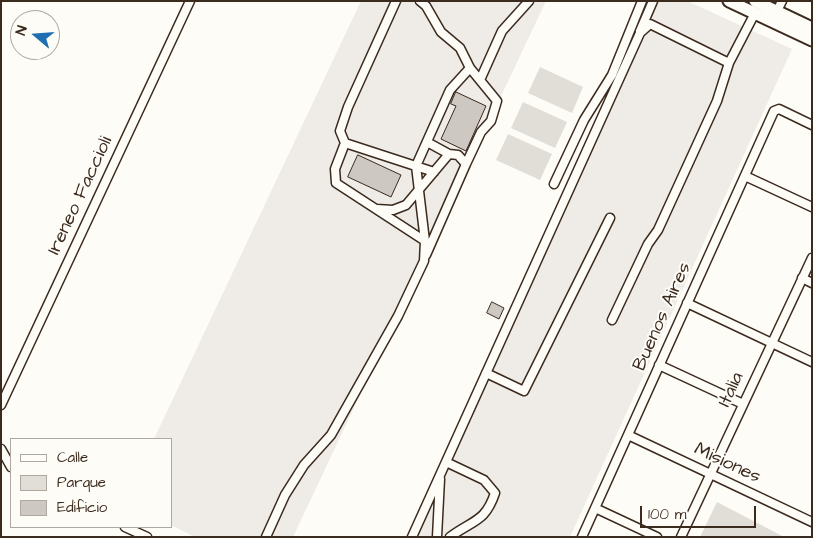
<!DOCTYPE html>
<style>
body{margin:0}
#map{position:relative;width:813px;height:538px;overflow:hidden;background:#fdfcf7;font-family:"Architects Daughter",sans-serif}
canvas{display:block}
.frame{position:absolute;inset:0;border:2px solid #3b2a1e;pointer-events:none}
.legend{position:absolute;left:10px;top:438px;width:162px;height:90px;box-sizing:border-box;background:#fdfcf7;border:1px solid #afa8a0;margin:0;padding:6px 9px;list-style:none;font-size:15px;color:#3b2a1e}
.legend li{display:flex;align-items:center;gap:10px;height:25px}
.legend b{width:25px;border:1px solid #afa8a0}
.north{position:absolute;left:10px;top:10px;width:50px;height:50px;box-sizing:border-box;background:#fdfcf7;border:1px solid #afa8a0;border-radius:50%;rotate:288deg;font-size:14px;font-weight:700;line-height:20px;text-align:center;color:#3b2a1e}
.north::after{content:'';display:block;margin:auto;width:18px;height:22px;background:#1f6fb2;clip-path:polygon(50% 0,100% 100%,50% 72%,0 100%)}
.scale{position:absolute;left:640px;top:506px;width:116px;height:22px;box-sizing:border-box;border:2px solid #3b2a1e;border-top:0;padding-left:6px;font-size:15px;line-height:18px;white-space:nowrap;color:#3b2a1e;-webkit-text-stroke:4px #fdfcf7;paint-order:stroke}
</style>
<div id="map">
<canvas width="813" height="538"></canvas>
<div class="frame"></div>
<ul class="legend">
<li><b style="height:6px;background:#fdfcf7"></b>Calle</li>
<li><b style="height:14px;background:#e1ded7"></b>Parque</li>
<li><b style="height:14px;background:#cdc8c2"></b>Edificio</li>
</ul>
<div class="north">N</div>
<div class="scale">100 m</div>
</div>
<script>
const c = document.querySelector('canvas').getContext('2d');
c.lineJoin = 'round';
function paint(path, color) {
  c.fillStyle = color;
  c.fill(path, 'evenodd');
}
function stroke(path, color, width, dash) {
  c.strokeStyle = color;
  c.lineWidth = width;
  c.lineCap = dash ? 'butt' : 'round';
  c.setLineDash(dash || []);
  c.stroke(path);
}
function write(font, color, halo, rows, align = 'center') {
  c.font = font + ' "Architects Daughter",sans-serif';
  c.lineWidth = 4;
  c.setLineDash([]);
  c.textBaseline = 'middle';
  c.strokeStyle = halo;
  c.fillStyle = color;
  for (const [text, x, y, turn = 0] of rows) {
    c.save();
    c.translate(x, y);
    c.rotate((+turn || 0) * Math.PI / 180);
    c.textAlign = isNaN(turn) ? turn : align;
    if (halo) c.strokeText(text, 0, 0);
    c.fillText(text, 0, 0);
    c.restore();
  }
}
paint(new Path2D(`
 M361,1h185l-253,536h-98l-24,-12v-86h-17z
 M649,1h38l105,48 -222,488h-164z`), '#efece7');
paint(new Path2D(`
 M540,67l43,20 -11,26 -44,-20z
 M523,102l44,20 -12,26 -44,-20z
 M508,134l44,20 -12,26 -44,-20z
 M717,502l67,35h-84z`), '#e1ded7');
const building = new Path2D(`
 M456,92l30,14 -20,45 -25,-12 15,-33 -5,-2z
 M358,155l43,20 -10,22 -43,-20z
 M492,302l12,6 -5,11 -12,-6z`);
paint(building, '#cdc8c2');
stroke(building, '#3b2a1e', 1);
const minor = new Path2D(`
 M396,1l-48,106 -8,24 5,12 -10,26 1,14 89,58
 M775,15l7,-14
 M640,31l13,-30
 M729,63l26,-50
 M480,80l22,-49 27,-30
 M427,142l22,12
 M345,143l89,29
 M466,164l15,-32 10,-11 6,-20 -27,-33
 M745,176l67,31
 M554,184l30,-64 28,-45 30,-74
 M377,209l16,1 13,-5 43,-51 9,1 8,9 -40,91
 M802,278l10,5
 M687,303l125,59
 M659,365l84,39
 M486,373l38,18 86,-173
 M1,405l189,-404
 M628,435l184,87
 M1,449l10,18
 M446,462l38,18 11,13c-10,30 -23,27 -45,44
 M595,508l62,29
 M125,527l22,10
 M266,537l19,-42 19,-30 27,-30 67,-119 26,-55 1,-20 -9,-75 34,-76 20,-22 -10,-20 -19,-16 -15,-26 -6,-5
 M412,537l228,-504 10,-9 79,39 -12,38 -59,129 -10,14 -36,76
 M437,537l3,-58
 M582,537l192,-426 5,-2 33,16
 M681,537l131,-279`);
const highway = new Path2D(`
 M729,1l83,39
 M755,1l57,27`);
stroke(minor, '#3b2a1e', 11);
stroke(highway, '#3b2a1e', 15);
stroke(minor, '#fdfcf7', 8);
stroke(highway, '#fdfcf7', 11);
write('19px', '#3b2a1e', '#fdfcf7', [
 ["Ireneo Faccioli",81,196,-65],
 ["Buenos Aires",663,317,-66],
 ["Italia",732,390,-65],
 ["Misiones",727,464,25]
]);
</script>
